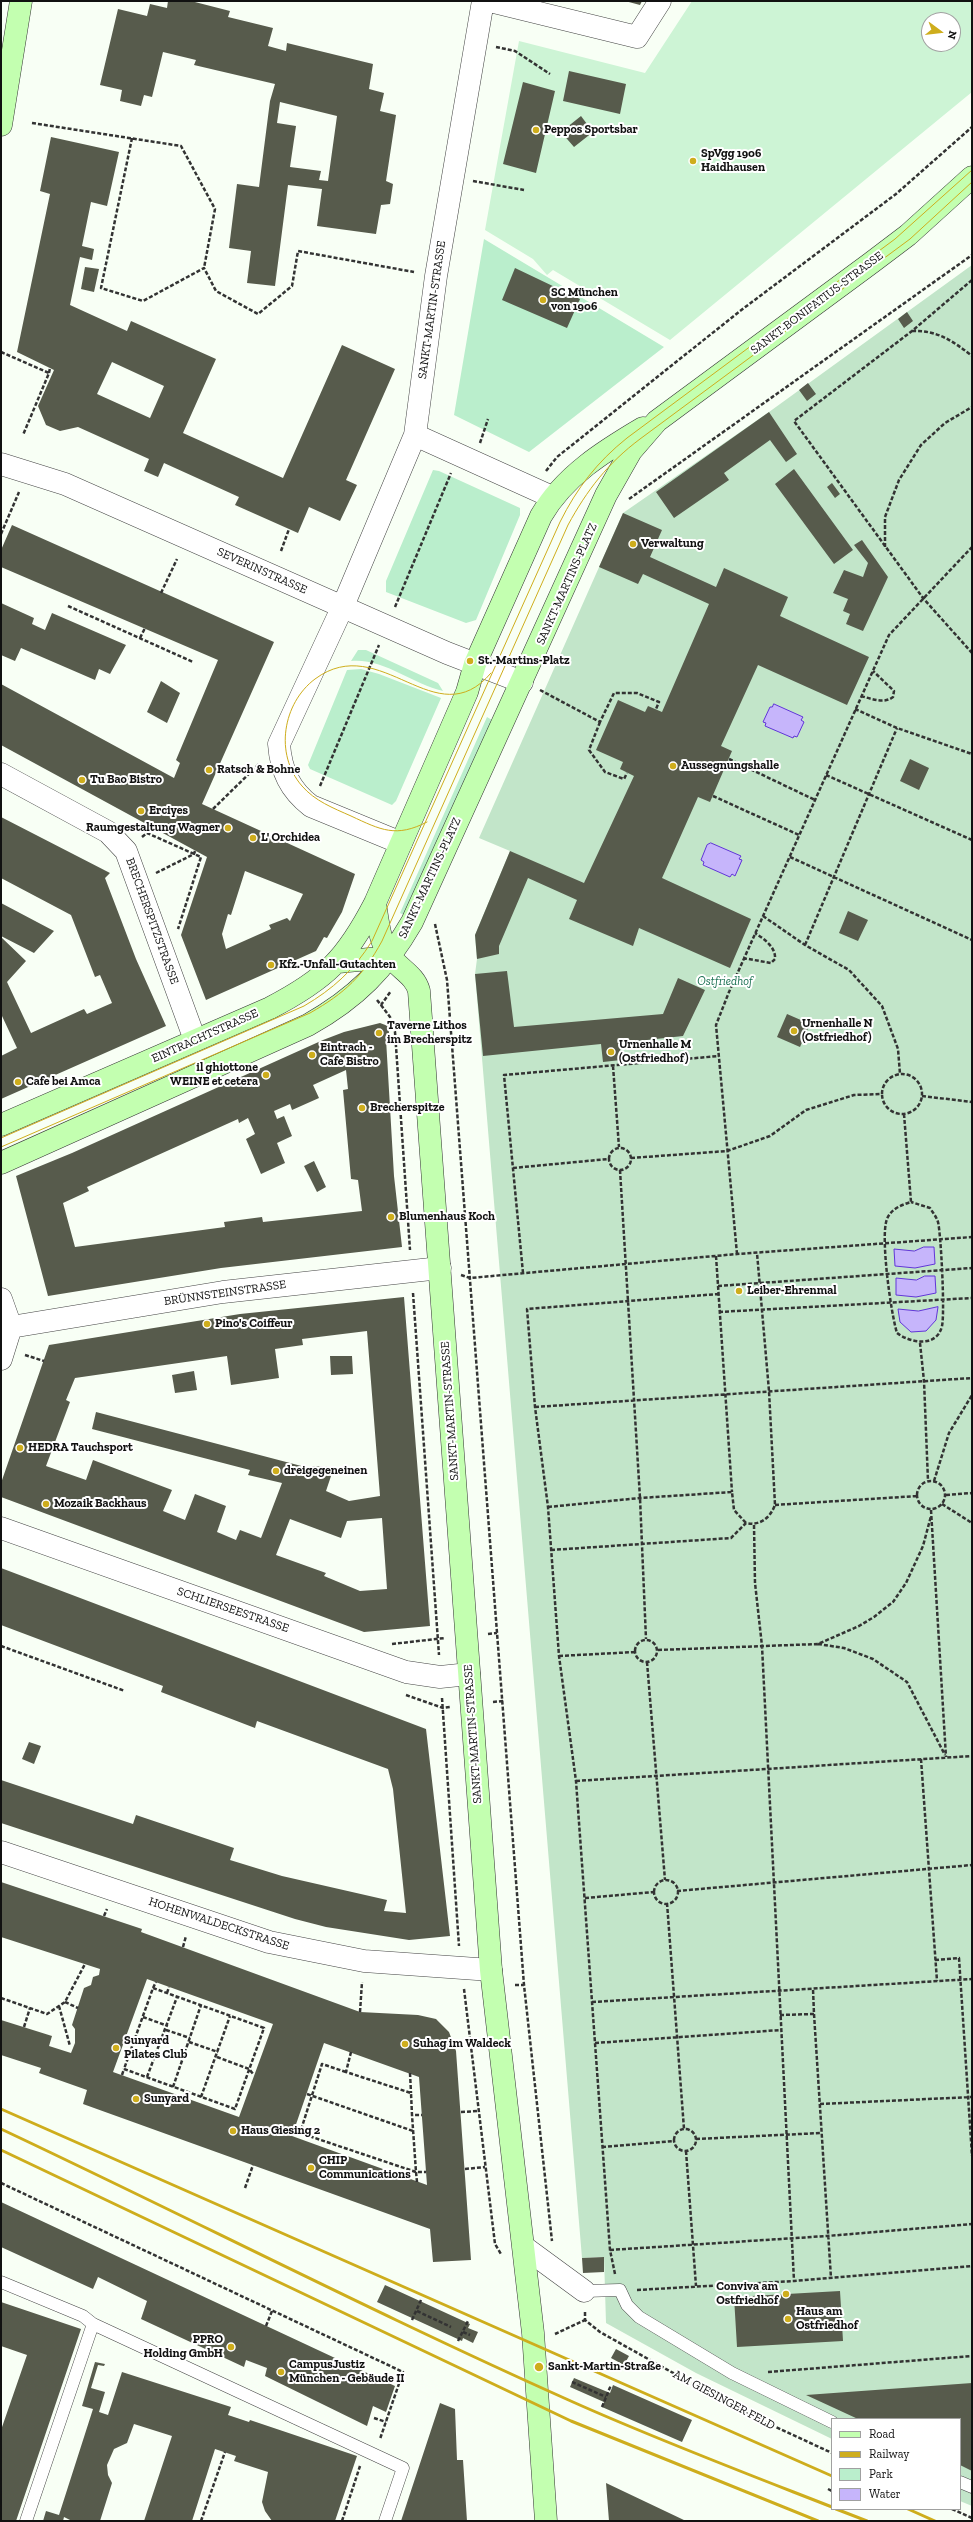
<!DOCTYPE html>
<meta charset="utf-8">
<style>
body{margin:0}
#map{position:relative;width:973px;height:2522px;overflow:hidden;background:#f8fff5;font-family:"Zilla Slab",serif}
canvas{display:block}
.frame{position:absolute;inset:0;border:2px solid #111;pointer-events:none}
.legend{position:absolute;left:831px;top:2418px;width:130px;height:92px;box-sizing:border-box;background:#fff;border:1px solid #a0a0a0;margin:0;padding:5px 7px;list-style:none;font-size:12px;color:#111}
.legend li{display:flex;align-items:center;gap:8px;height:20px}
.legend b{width:20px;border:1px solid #a0a0a0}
.north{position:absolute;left:921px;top:12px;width:40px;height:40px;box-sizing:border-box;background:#fff;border:1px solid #a0a0a0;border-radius:50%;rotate:105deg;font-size:11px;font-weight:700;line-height:16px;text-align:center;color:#111}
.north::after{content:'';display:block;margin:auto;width:14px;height:18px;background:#cead1c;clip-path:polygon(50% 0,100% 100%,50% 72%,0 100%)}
</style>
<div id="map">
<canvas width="973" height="2522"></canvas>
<div class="frame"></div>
<ul class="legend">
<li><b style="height:5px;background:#c3ffb0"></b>Road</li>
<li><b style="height:5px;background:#cead1c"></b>Railway</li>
<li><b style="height:11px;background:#baeecc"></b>Park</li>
<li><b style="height:11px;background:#c6b5fb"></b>Water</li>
</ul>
<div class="north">N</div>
</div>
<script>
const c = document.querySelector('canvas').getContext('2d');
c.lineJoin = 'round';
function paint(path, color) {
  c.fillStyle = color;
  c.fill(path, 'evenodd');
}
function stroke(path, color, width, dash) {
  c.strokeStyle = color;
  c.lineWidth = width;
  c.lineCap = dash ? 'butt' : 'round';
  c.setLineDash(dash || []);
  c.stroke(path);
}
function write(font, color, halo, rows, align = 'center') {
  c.font = font + ' "Zilla Slab",serif';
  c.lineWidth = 4;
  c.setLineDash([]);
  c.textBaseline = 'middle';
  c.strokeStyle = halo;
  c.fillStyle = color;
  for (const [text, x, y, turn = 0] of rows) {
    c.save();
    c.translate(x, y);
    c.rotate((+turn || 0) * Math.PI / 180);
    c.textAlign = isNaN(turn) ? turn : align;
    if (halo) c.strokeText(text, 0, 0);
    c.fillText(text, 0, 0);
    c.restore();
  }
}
paint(new Path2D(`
 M484,239l180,108 -135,105 -75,-37z
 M433,470l6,1 81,37v7l-44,105 -10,3 -80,-31v-11z
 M358,650h8l72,33 5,8c-31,-7 -59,-33 -92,-30z
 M361,669l18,5 62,24 -45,103 -4,4 -82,-36 -2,-4 39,-95z
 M487,717l5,3 -88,195 -4,-2z`), '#baeecc');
paint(new Path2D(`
 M972,265v2241l-12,-5v-82h-128v20l-136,-66 -90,-50 -2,-66 -22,1 -107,-1284 2,-15 -2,-24 35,-84 -31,-13 144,-325 146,-101z`), '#c2e5c9');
paint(new Path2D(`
 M692,1h280v91l-302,248 -117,-70 -6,5 -14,-16 -48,-29 34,-189 126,32zM929,20h24v24h-24z`), '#cdf4d5');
const water = new Path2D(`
 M774,704l29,13 -2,3 3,2 -7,15 -3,-1 -1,2 -28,-12 1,-3 -3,-1 7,-15h2z
 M711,843l30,13 -2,3 3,1 -7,16 -3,-2 -2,3 -27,-12 1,-3 -3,-2 6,-15z
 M924,1247h10l1,17 -20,4 -20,-2 -1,-17 20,2z
 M925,1276h10l1,17 -20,4 -20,-2v-17l20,2z
 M938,1307l-2,13 -10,11 -15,1 -11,-10 -2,-13 20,2z`);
paint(water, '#c6b5fb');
stroke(water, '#6136d8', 1);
paint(new Path2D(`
 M168,1h23l39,10 -2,6 45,11 -5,18 18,5 1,-8 86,21 -4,25 15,4 -4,18 16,4 -10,66 7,3 -3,20 -9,1 -5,29 -59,-8 5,-37 -34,-4 -13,101 -28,-3 4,-32 -22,-3 8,-64 22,3 11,-86 5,-17 -81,-19 2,-5 -33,-8 -11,45 -8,-2 -3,11 -21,-5 2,-11 -22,-5 18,-76 29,7 3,-12 17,4zM280,102l57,14 -9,65 -9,-1 2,-9 -31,-4 6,-41 -19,-3z
 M625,1h17l-2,4z
 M569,71l57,13 -6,30 -57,-13z
 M523,82l32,9 -19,82 -33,-9z
 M581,116l12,16 -19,15 -13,-15z
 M51,137l68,15 -12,54 -16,-4 -9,44 12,3 -2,11 -12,-3 -10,48 57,26 4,-10 85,38 -33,74 100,45 59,-133 53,24 -49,111 11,5 -17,36 -31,-14 -11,26 -63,-28 4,-8 -75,-34 -6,14 -14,-6 5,-12 -71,-32 -18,4 -14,-6 -8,-19 16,-36 -37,-18 33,-158 -10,-3zM112,362l52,24 -14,32 -53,-24z
 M85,267l14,2 -5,23 -13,-3z
 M515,268l65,31 -13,29 -65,-28z
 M907,312l6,9 -9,7 -6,-9z
 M808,383l8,11 -9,7 -8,-11z
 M769,412l28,42 -11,8 -16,-22 -46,33 5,7 -55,38 -18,-26z
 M794,469l59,81 -19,14 -59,-80z
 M832,483l8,11 -5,4 -8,-11z
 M623,513l39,17 -12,27 66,30 8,-19 64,29 -8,19 89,41 -22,48 -89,-40 -37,81 11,5 -22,51 -12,-5 -36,81 89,41 -21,49 -91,-40 -6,18 -64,-27 8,-19 -49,-22 -29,68v8l-22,5 -2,-24 35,-84 74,32 50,-107 -14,-7 3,-7 -27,-12 22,-50 27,12 3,-6 14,6 47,-108 -66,-30 -5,10 -39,-17z
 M12,525l262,117 -72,162 153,70 -13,38 -15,26 -3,-1 -8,14 -110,49 -25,-65 26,-78 -206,-112v-61l173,94 6,-15 -4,-3 42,-100 -217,-93v-17zM245,871l58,23 -13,27 -3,-3 -18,7 2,4 -45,20 -4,-15 6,-20 3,1z
 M862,540l26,37 -25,54 -17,-7 4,-10 -7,-3 5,-12 -15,-6 11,-23 19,7 5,-14 -14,-18z
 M1,603l33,15 -2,6 13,6 7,-17 74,32 -16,29 -11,-5 -4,11 -74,-32 -6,13 -14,-6z
 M161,681l19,12 -13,30 -20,-11z
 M910,759l19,9 -10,22 -19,-9z
 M1,817l109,56 -5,5 31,81 30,67 -165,73v-43l16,-8 -15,-32 -1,1v-80l25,24 -19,21 24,51 53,-24 3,5 25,-11 -12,-28 -5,2 -24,-62 -70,-37z
 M1,903l53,28 -20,22 -33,-17z
 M848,911l20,9 -10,21 -19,-8z
 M507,971l7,56 149,-13 15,-36 27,12 -22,46 -63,7 1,17 -18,2 -2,-18 -118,12 -8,-82z
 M787,1014l23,10 -10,23 -23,-10z
 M380,1023l8,3 1,7 -3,6 8,137 8,71 -181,21 -173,28 -32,-120 56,-23 251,-113 21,-8zM346,1070l2,19 -5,1 8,89 7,1 4,31 -99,11 -1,-5 -38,5 1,5 -150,20 -12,-44 26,-12 -2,-4 151,-68 1,4 9,-5 7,16 -9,5 15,35 24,-11 -8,-20 15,-7 -8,-20 -7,3 -3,-8 16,-7 2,6 27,-12 -6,-13z
 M314,1161l12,26 -9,5 -13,-26z
 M404,1297l26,329 -66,6 -363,-135v-14l48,-138 191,-31zM367,1331l13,165 -31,5 -23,-10 8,-24 -24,-1 -1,2 -213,-56 -4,17 158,41 -2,5 34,8 -21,55 -21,-8 -4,10 -19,-8 9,-26 -31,-12 -10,26 -22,-9 9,-21 -79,-30 -7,20 -40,-14 24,-64 -4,-2 9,-22 152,-22 4,29 48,-7 -4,-29 28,-4 -1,-6zM382,1518l5,71 -27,2 -36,-15 2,-3 -50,-18 14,-36 51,19 6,-17z
 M330,1356h22l1,18 -22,1z
 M194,1371l3,19 -22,3 -3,-18z
 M1,1568l425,161 24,207 -41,4 -83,-13 -31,-8 -294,-96v-43l132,44 3,-9 98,33 -4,12 52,16 105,24 -3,11 22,2 -13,-124 -5,-20 -131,-48 -2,7 -94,-36 2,-6 -162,-61z
 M29,1742l12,4 -7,18 -12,-5z
 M1,1882l141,47 -1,3 219,80 58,3 18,4 13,13 7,19 15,209 -38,2 -3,-33 -347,-125 4,-14 -48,-17 2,-5 -40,-13v-35l51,16 -3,10 22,7 4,-10v-14l-3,-4 12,-37 7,-3 2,-8 6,-2 1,-6 -99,-32zM147,1979l126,45 -34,93 -126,-45zM324,2043l95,34 8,108 -135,-49z
 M1,2202l394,184 -9,26 -13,-6 -6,20 -102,-50 2,-8 -21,-8 -2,7 -103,-48 6,-18 -49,-24 -5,12 -92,-42z
 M604,2257v15l-21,1 -1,-15z
 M385,2285l85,39 -2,4 10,4 -5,11 -10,-5 -1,3 -85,-39z
 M840,2291l3,50 -106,6 -3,-50z
 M1,2302l80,27 -65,192h-15v-91l26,-75 -26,-9z
 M616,2349l13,7 -5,9 -13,-7z
 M95,2362l10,2 -1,2 -6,-1 -7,23 14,4 -6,20 9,3 14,-43 109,35 -3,8 21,7 1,-2 107,36 -22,65h-63l-7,-10 -3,-9 6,-30 -34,-11 2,-5 -21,-7 -23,72h-48l28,-85 -38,-12 -7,19 -13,6 -7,16 1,10 4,8 -12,38h-28l-8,-4 -1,4h-20l3,-10 13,4 34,-106 -11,-3z
 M574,2378l36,15 3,-8 79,35 -10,22 -80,-35 2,-5 -34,-15z
 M972,2383v88l-12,-6v-46h-102l-52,-24z
 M440,2403l15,6 2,51h6l4,61h-66z
 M606,2483l80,38h-77z`), '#575b4c');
const lane = new Path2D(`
 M1,2282l82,34 10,8 310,144 -18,53
 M584,2291l36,-1 7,15 12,12 93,56 100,49
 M960,2482l12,5
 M26,2521l67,-197`);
const street = new Path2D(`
 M490,1l147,36 23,-36
 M415,435l137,62
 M1,464l64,20 382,169 75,29
 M1,774l107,58 18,19 69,189
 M401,843l-90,-37c-21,-16 -30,-35 -32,-62l64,-138 72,-171 21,-159 47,-275
 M1,1299l10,28 -10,32
 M11,1327l212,-35 217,-24
 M1,1528l405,144 34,5 29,-3
 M1,1852l268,90 95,19 127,9
 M524,2247l60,44`);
const secondary = new Path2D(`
 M1,125l20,-124
 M375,903c3,18 4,38 15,53 9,13 25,19 29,35l72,979 42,363 13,188
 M338,962l52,-5
 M1,1125l269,-117c56,-29 76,-49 105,-105l92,-211 8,-28 66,-148c23,-40 63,-65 102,-88
 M1,1163l307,-138c48,-27 77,-56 104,-103l194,-427 25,-44 26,-30 214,-158 37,-28 64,-58`);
stroke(lane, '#444', 13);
stroke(street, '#444', 23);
stroke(secondary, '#333', 23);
stroke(new Path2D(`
 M496,47l19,4 35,23
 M32,123l149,23 34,63 -11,59
 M132,138l-31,150 42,13 61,-33 12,23 42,23 34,-28 6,-35 116,21
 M473,181l51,9
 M972,280l-60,51 -118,90 129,177 49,55
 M912,331c25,-1 41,10 60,25
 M1,352l48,21 -26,62
 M49,373l1,-5
 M480,443l8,-24
 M546,471l11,-14 183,-146 156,-117 76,-67
 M629,499l343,-244
 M1,534l18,-42
 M885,547v-30l14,-37 22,-35 24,-22 27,-16
 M281,551l8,-22
 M161,593l16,-34
 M68,606l125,56
 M395,607l56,-134
 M140,638l5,-10
 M540,690l60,32 14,-29h23l22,9 -3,7
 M861,696c11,3 23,8 32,1l1,-6 -21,-20
 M855,709l42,19 75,26
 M600,722l-11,28 16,22 19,7 3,-6
 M729,759l86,41
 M826,775l146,65
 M320,786l59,-141
 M713,796l86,39
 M213,809l47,-46
 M142,837l5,-4 54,24 -23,72
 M790,857l182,83
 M156,873l38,-19 1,-3
 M763,916l42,29 44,25 33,36 16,43 2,25
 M435,924l12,56 77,1005 28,256
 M805,945l92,-217
 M743,958l28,5 4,-4c1,-12 -11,-20 -20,-26
 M377,1000l4,5 10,-14
 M381,1005l9,12 5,15 15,218
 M613,1066l6,81
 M882 1094a20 20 0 1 1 40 0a20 20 0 1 1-40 0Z
 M922,1096l50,6
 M904,1114l7,88c-10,3 -20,7 -24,17 -7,17 4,95 10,114 13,10 40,15 45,-7 3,-13 -1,-92 -4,-104 -2,-6 -5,-9 -8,-14l-19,-6
 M609 1159a11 11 0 1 1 22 0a11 11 0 1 1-22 0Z
 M631,1158l96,-7 43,-15 36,-26 48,-15 27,-1
 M513,1168l95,-9
 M620,1170l20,328 6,141
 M737,1254l-21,-229 13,-33 160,-357 83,-88
 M716,1256l16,236
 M523,1273l-19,-198 215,-19
 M461,1275l9,3 267,-24 235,-17
 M718,1286l254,-18
 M413,1293l26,362
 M719,1312l253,-14
 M920,1343l4,38 4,100
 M25,1355l19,6
 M535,1407l437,-29
 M917 1495a14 14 0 1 1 28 0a14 14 0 1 1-28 0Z
 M934,1481l15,-48 23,-38
 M946,1495l26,-2
 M942,1504l30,19
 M775,1505l142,-9
 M548,1507l92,-9 92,-6 2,18 12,13
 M931,1510l15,247
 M754,1525l1,58 7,63 32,635
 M551,1550l180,-12 15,-15c14,3 24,-5 29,-18l-6,-114 -12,-138
 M488,1634l9,-1
 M635 1651a11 11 0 1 1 22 0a11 11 0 1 1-22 0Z
 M392,1644l53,-6
 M818,1644l26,4 29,11 34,23 38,73
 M1,1646l124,45
 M658,1650l160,-6 41,-18 15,-9 19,-15 13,-19 17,-37 8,-30
 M559,1656l76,-4
 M647,1662l18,218
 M406,1695l37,13 7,-1
 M442,1698l17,248
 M493,1702l10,-1
 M921,1759l16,222
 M576,1781l396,-25
 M654 1892a12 12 0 1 1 24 0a12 12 0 1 1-24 0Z
 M677,1891l295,-26
 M585,1898l69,-6
 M667,1903l17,226
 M104,1916l3,-7
 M183,1947l3,-11
 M935,1960l24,-2 13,198
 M515,1985h9
 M153,1988l111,40 -29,81 -111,-40z
 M153,1988l3,-6
 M464,1989l31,255 6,10
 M167,1993l2,-6
 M1,1998l46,16 18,-12 20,-38
 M65,2002l13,6
 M592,2002l380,-23
 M59,2006l11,40
 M360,2012l2,-30
 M814,2014l17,264
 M780,2015l34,-1 -1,-25
 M143,2017l25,9
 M24,2027l6,-19
 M166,2030l24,8
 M189,2042l29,10
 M595,2043l186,-13
 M351,2052l-5,20 65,21 1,22h10
 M217,2057l32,12 5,6
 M346,2072l-24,-8 -22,69 116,39 -4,-57
 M410,2073l1,20
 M122,2075l2,-6
 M147,2077l30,-80
 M173,2087l28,-82
 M307,2094l106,37
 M201,2097l29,-81
 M820,2104l152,-7
 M461,2112l17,-1
 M674 2140a11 11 0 1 1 22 0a11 11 0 1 1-22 0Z
 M696,2139l125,-6
 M602,2147l72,-6
 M686,2151l10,135
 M465,2169l20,-2
 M417,2182l-1,-10h10
 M1,2183l402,189 -23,67
 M245,2188l8,-23
 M610,2250l217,-14 145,-12
 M615,2274l-5,-24 -34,-469 -17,-125 -11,-149 -13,-100 -8,-98 191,-15
 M637,2290l157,-9 178,-15
 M417,2311l34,16
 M585,2312v8l15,12 141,79 91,42
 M412,2320l9,-20
 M266,2326l6,-15
 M463,2332l7,3
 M555,2334l30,-14
 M458,2341l10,-20
 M768,2372l204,-16
 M572,2382l34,15
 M602,2407l9,-22
 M374,2418l12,4
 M828,2489l4,2
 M952,2509l20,9
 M201,2521l24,-69
 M342,2521l18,-55`), '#333', 2.5, [4, 2]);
stroke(lane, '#fff', 12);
stroke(street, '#fff', 22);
stroke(secondary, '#c3ffb0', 22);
stroke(new Path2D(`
 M427,822c-31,16 -46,8 -76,-6 -18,-8 -36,-15 -49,-30 -28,-32 -19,-83 13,-107 66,-49 121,59 176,-6
 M1,1138l303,-132c29,-17 50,-36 68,-65l188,-419c17,-34 37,-60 67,-84l268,-199 77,-69
 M1,1147l309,-134c35,-20 53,-37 72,-72l186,-416c19,-35 40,-62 72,-86l270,-200 62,-57`), '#cead1c', 1);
stroke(new Path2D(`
 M1,2109l831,367
 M1,2129c191,90 379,187 572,273 85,38 172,71 259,105
 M1,2150l570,271 247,100
 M836,2509l31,12
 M908,2509l27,12`), '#cead1c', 3);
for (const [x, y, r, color] of [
 [536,130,4,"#cead1c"],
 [693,161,4,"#cead1c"],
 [543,300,4,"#cead1c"],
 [633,544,4,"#cead1c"],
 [470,661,4,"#cead1c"],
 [673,766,4,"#cead1c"],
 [209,770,4,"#cead1c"],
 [82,780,4,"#cead1c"],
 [141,811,4,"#cead1c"],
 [228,828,4,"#cead1c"],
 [253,838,4,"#cead1c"],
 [271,965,4,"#cead1c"],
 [794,1031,4,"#cead1c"],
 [379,1033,4,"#cead1c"],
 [611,1052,4,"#cead1c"],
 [312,1055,4,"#cead1c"],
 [266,1075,4,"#cead1c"],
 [18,1082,4,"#cead1c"],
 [362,1108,4,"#cead1c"],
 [391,1217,4,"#cead1c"],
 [739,1291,4,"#cead1c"],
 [207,1324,4,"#cead1c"],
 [20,1448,4,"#cead1c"],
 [276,1471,4,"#cead1c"],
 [46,1504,4,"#cead1c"],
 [405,2044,4,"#cead1c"],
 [116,2048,4,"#cead1c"],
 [136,2099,4,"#cead1c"],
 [233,2131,4,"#cead1c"],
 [311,2168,4,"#cead1c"],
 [786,2294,4,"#cead1c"],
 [788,2319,4,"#cead1c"],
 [231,2347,4,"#cead1c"],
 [539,2367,5,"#cead1c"],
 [281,2372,4,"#cead1c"]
]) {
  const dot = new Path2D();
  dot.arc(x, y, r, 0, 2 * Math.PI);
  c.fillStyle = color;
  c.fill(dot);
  stroke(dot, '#fff', 1.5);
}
write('bold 12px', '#111', '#fff', [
 ["Peppos Sportsbar",544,130],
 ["SpVgg 1906",701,154],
 ["Haidhausen",701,168],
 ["SC München",551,293],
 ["von 1906",551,307],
 ["Verwaltung",641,544],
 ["St.-Martins-Platz",478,661],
 ["Aussegnungshalle",681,766],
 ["Ratsch & Bohne",217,770],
 ["Tu Bao Bistro",90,780],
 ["Erciyes",149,811],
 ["Raumgestaltung Wagner",220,828,"right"],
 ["L' Orchidea",261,838],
 ["Kfz.-Unfall-Gutachten",279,965],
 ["Urnenhalle N",802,1024],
 ["(Ostfriedhof)",802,1038],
 ["Taverne Lithos",387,1026],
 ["im Brecherspitz",387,1040],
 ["Urnenhalle M",619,1045],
 ["(Ostfriedhof)",619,1059],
 ["Eintrach -",320,1048],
 ["Cafe Bistro",320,1062],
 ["il ghiottone",258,1068,"right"],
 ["WEINE et cetera",258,1082,"right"],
 ["Cafe bei Amca",26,1082],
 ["Brecherspitze",370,1108],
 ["Blumenhaus Koch",399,1217],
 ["Leiber-Ehrenmal",747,1291],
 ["Pino's Coiffeur",215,1324],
 ["HEDRA Tauchsport",28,1448],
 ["dreigegeneinen",284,1471],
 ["Mozaik Backhaus",54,1504],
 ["Sunyard",124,2041],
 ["Pilates Club",124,2055],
 ["Suhag im Waldeck",413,2044],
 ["Sunyard",144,2099],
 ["Haus Giesing 2",241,2131],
 ["CHIP",319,2161],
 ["Communications",319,2175],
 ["Conviva am",778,2287,"right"],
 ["Ostfriedhof",778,2301,"right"],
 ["Haus am",796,2312],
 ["Ostfriedhof",796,2326],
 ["PPRO",223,2340,"right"],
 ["Holding GmbH",223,2354,"right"],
 ["CampusJustiz",289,2365],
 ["München - Gebäude II",289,2379],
 ["Sankt-Martin-Straße",548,2367]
], 'left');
write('12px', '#111', '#fff', [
 ["SANKT-BONIFATIUS-STRASSE",817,303,-37],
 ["SANKT-MARTIN-STRASSE",432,310,-82],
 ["SEVERINSTRASSE",262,571,24],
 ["SANKT-MARTINS-PLATZ",567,584,-66],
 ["SANKT-MARTINS-PLATZ",430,878,-65],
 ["BRECHERSPITZSTRASSE",152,921,70],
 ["EINTRACHTSTRASSE",205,1036,-24],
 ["BRÜNNSTEINSTRASSE",225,1293,-8],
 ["SANKT-MARTIN-STRASSE",450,1411,-94],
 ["SCHLIERSEESTRASSE",233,1610,19],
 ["SANKT-MARTIN-STRASSE",473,1734,-94],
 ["HOHENWALDECKSTRASSE",219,1924,18],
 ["AM GIESINGER FELD",724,2400,28]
]);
write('italic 12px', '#1a7052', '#fff', [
 ["Ostfriedhof",725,982]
]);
</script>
